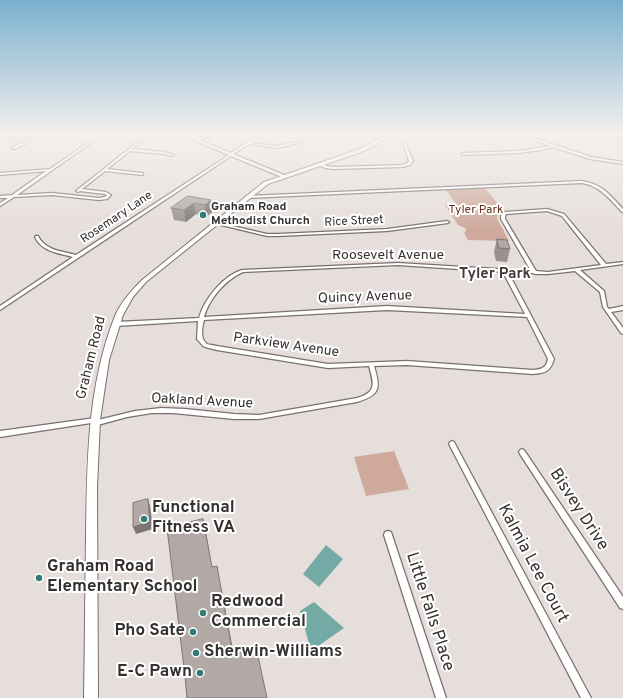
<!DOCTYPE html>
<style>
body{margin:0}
canvas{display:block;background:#e6deda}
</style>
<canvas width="623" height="698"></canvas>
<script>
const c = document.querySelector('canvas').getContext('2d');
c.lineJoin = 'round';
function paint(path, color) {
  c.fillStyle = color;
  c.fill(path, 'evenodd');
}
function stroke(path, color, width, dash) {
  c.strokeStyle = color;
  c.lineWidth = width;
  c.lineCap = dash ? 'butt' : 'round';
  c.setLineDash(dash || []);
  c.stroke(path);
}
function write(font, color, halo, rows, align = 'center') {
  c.font = font + ' Overpass,sans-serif';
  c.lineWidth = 4;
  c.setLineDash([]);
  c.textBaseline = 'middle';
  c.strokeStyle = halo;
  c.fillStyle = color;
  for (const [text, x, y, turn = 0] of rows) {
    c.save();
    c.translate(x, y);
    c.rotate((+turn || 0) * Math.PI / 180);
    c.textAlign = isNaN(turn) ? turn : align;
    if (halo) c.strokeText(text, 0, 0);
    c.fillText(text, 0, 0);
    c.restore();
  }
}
paint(new Path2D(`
 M485,188l19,23 -6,3 -1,4 12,23 -41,-1 -4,-7 2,-2 -1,-3 -7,-3 -13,-20 11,-1 -10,-14z
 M394,451l15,38 -43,7 -12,-39z`), '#cea99c');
paint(new Path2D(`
 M0,133h42l-25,11 -17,-5z`), '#c89c8c');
paint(new Path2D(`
 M326,545l17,14 -24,28 -16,-13z
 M314,602l30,26 -33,23 -11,-40z`), '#74aaa6');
const street = new Path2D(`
 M44,133h4l-34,16 -3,-1z
 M102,133h3l-88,62 35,-2 47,5 6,-1 2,-2 -2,-1 -25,-3 -2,1 -2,-1 73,-58h3l-20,16 32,3 10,3 -2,1 -8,-2 -34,-3 -23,18 35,4h1v2l-38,-4 -23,18 24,3 5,3 -4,4 -8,1 -47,-5 -38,2 -14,9v-3l8,-5h-8v-2l12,-1 34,-24 -46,4v-2l50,-4z
 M177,133h5l15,6 17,-6h5l-20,7 32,13c8,-5 27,-20 36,-20l-16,10 26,3 24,-5 2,1 -26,6 -28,-4 -16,10 51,21v2h-2l-51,-21 -231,154v-4l73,-49c-14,-4 -31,-5 -38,-20l1,-1h2c8,15 24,15 38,19l153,-100z
 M392,133h2l10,6 9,22 -3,4 -8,2 -68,2 -9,-1 -7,-4 2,-1 7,3 7,1 68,-2 6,-2 1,-2 -7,-21 -10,-5z
 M514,133h5l72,24 32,5v2l-33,-5 -37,-12 -12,3 -22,3 -56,2 -2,-1 2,-1 56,-2 31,-5z
 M600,133h5l18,6v2z
 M582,181c20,3 28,14 41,28v3h-1c-12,-13 -22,-26 -40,-29l-335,15 -2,-1 2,-1z
 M547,209l17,5 42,50 17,-2v2l-43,6 24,21 3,16 2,2 14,-3v4l-12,2 12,16v6l-2,-1 -18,-26 -3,-15 -25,-21 -27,3h-13l-2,-1 -25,-1 46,87c-4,13 -9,14 -21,15l-126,-9 -33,1c7,23 6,29 -17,36l-98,17h-25l-61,-6h-21l-25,4 -33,9h-2l-1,-2v-1l-91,14v-6l95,-13h2l1,2 37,-9 26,-3 24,1 49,5 25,1 98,-17c20,-6 17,-14 12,-32l-41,2 -111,-18 -12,-3 -2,-1 -6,-7 1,-18 -82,5 -3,-2 3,-2 83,-4c5,-19 25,-43 43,-48l156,-7 133,8 -30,-52v-3l3,-4h1zM547,211l15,5 39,49 -53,7 -12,-1 -31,-52v-3l1,-2zM398,265l105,7 22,42 -138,-8 -183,11c5,-18 21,-37 39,-45zM387,310l140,7 21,42c-2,9 -6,10 -15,11l-126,-9 -79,3 -111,-18c-3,-1 -8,-1 -10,-2 -7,-5 -5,-17 -3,-24z
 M447,221l2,1 -1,1 -61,8 -109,5h-11l-54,-13 2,-1 52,12h11l109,-5z
 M452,441l2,1 137,256h-10l-132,-254 1,-2z
 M522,449l2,1 99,147v12l-3,-1 -100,-154 -1,-2 1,-2z
 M388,531l3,1 1,3 54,163h-10l-52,-163 1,-3z`);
const secondary = new Path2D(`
 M390,133h6l-32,18 -96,33 -122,98 -13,15 -10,18 -14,45 -9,60 -3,68 1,210h-14c1,-54 1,-107 2,-161 1,-74 1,-151 29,-221 6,-14 16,-25 27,-36l122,-98 96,-33z`);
stroke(street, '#78716e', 2.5);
stroke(secondary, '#78716e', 2);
paint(street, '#fff');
paint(secondary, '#fff');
paint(new Path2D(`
 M188,196l23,4 1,12 -6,5 -10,-3 -10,8 -12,-2 -3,-12z
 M497,239l13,10 -3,13 -11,-1 -2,-9z`), '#99918f');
paint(new Path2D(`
 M211,200l1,12 -6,5 -1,-12z
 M194,203l2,11 -10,8 -2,-12z
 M148,499l2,7 3,23 -17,5 -3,-7z
 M203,519l2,7 8,47 -1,-6z
 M217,566l1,6 17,88 -2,-5z`), '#7d7674');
const building = new Path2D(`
 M188,196l23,4 -6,5 -11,-2 -10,7 -13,-2z
 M497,239l10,1 3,9 -11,-1z
 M148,499l2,23 -17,5v-24z
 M203,519l9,48 5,-1 16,89 23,-8 11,51h-80l-2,-22 -18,-148z`);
paint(building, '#b2a9a6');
stroke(building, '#7d7674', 1);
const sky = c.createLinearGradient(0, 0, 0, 231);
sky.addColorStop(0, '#79b0ce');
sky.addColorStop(0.58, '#f4f0ee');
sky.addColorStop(1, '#f4f0ee00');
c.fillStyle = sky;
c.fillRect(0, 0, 623, 231);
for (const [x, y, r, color] of [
 [203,215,4,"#337b76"],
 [144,519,4,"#337b76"],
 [39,578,4,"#337b76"],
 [203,613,4,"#337b76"],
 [193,632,4,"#337b76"],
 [196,653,4,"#337b76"],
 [200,673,4,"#337b76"]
]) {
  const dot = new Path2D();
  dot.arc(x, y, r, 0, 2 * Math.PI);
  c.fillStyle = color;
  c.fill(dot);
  stroke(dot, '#fff', 1.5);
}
write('bold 12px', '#343130', '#fff', [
 ["Graham Road",211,208],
 ["Methodist Church",211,222]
], 'left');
write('12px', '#662e19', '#fff', [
 ["Tyler Park",476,211]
]);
write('12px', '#343130', '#fff', [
 ["Rosemary Lane",117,218,-34],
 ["Rice Street",354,222,-3]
]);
write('14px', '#343130', '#fff', [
 ["Roosevelt Avenue",388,256],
 ["Quincy Avenue",365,298,-2],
 ["Parkview Avenue",286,346,8],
 ["Graham Road",92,358,-76],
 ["Oakland Avenue",202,402,3]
]);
write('bold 15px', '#413a38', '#fff', [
 ["Tyler Park",495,275]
]);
write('bold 17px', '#343130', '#fff', [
 ["Functional",152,509],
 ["Fitness VA",152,529],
 ["Graham Road",47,568],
 ["Elementary School",47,588],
 ["Redwood",211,603],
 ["Commercial",211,623],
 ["Pho Sate",185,632,"right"],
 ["Sherwin-Williams",204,653],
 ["E-C Pawn",192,673,"right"]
], 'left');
write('17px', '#343130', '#fff', [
 ["Bisvey Drive",578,510,57],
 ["Kalmia Lee Court",532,564,62],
 ["Little Falls Place",429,612,72]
]);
</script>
